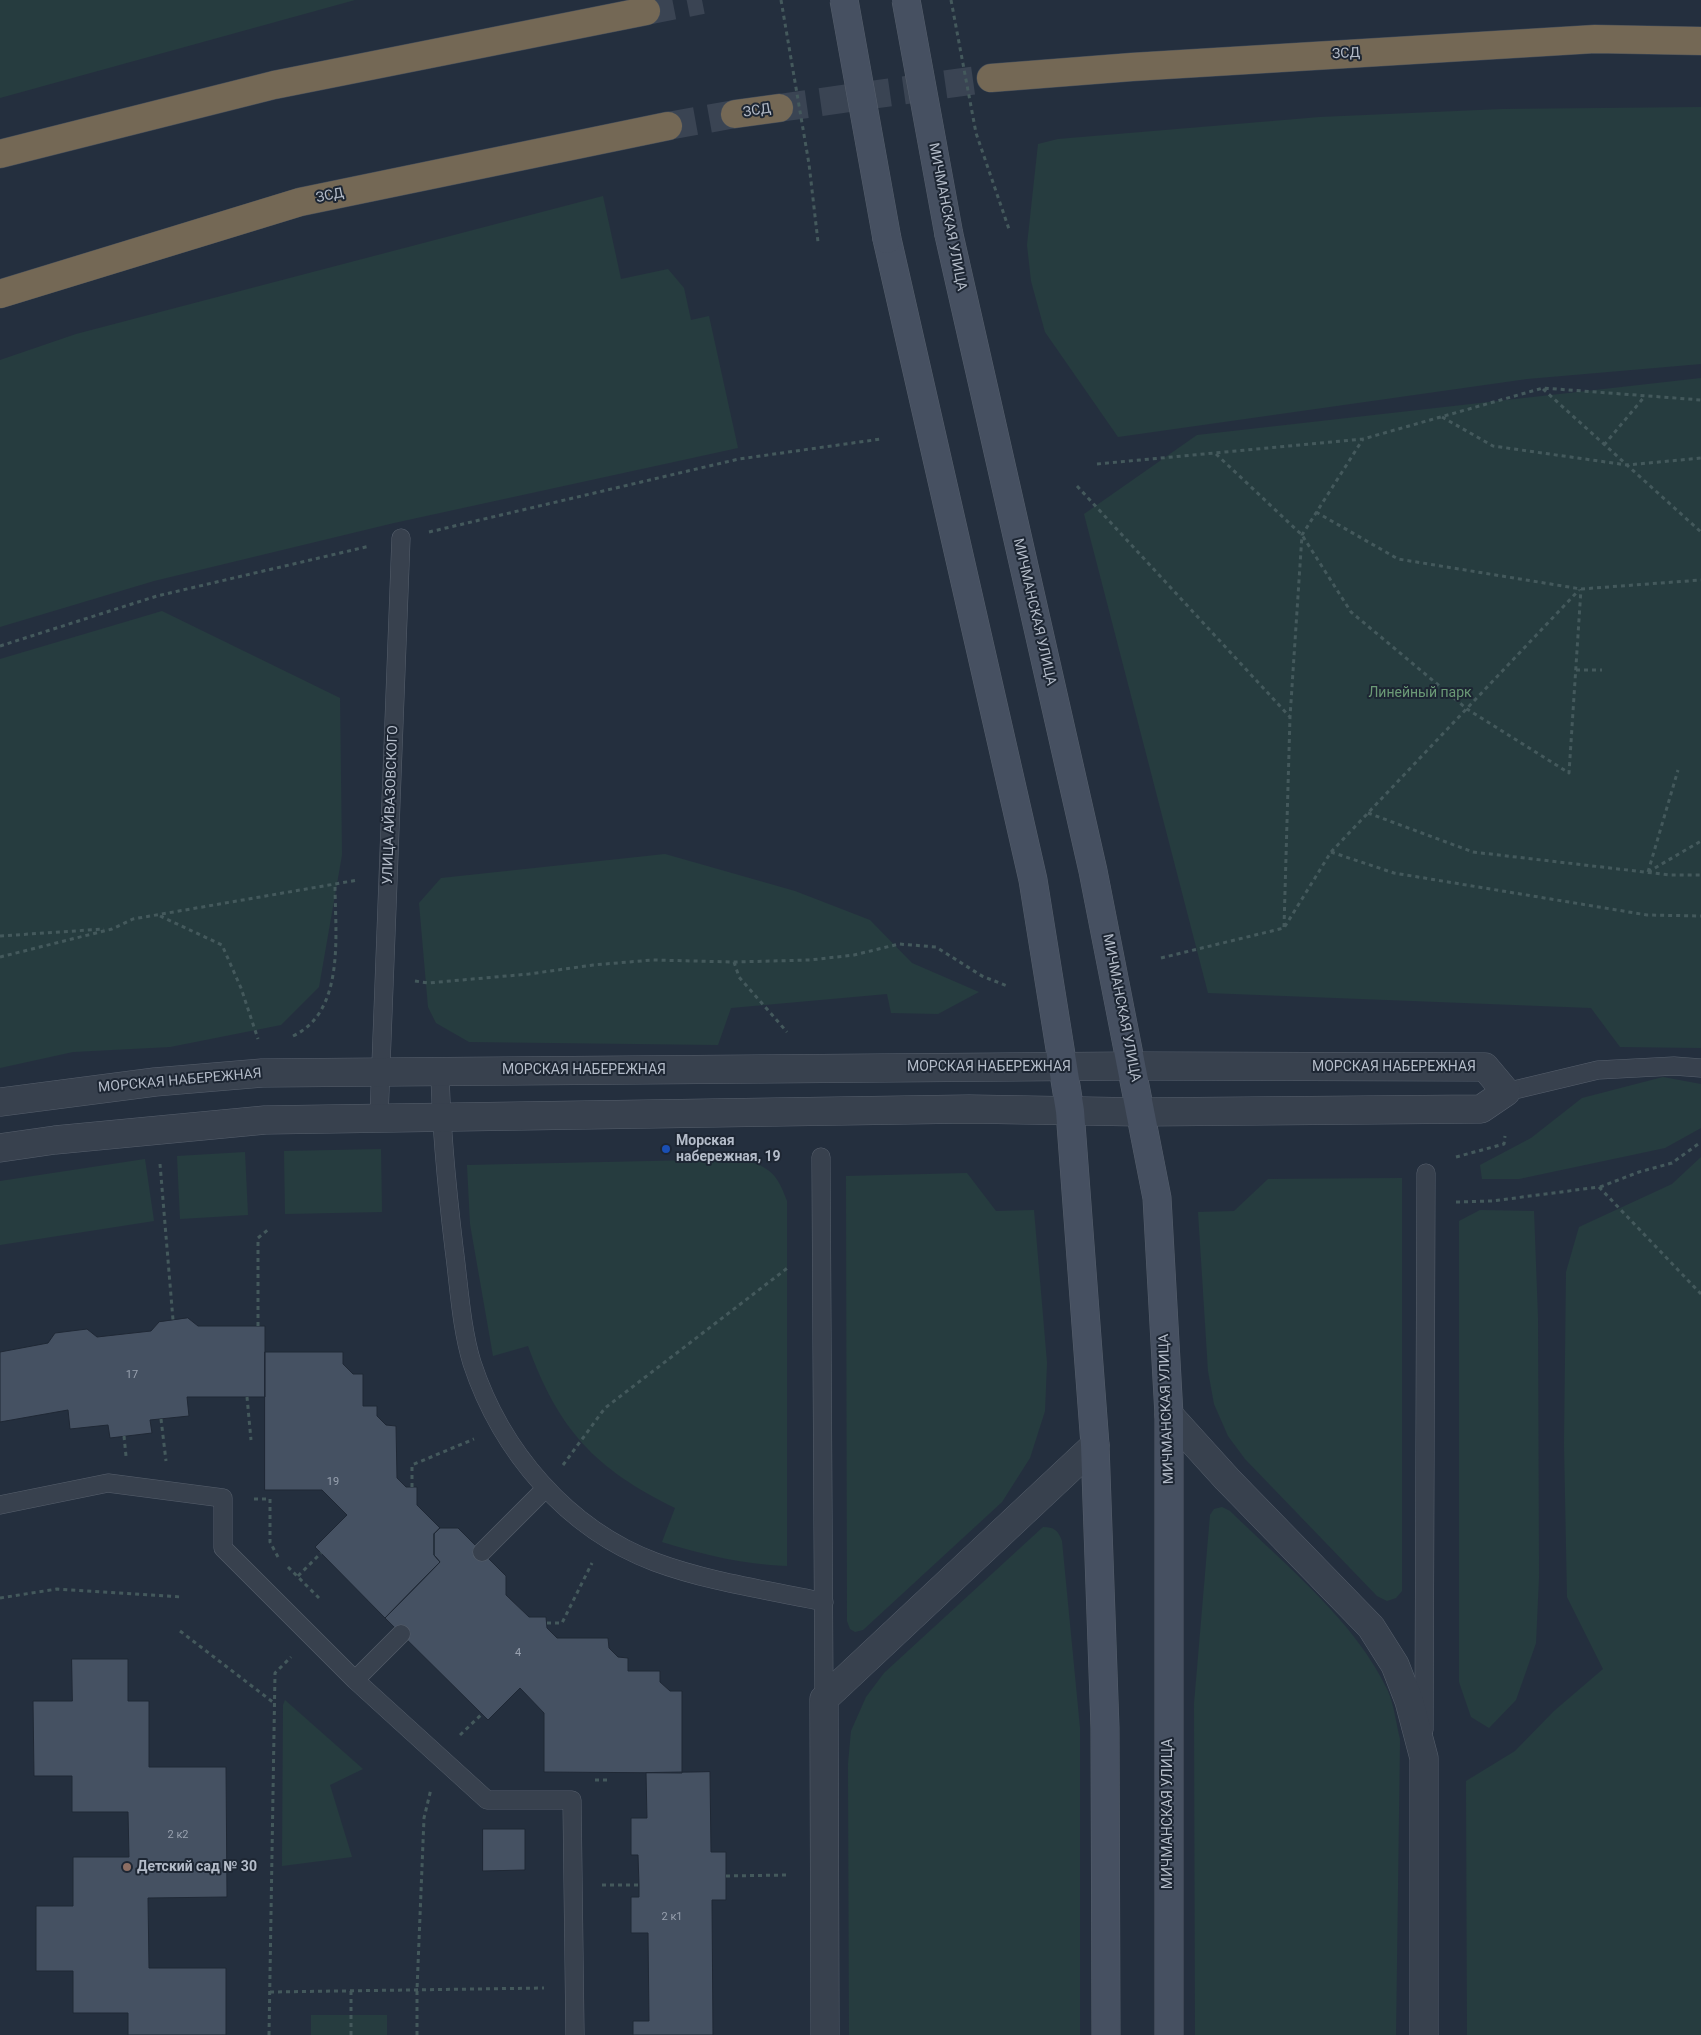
<!DOCTYPE html>
<meta charset="utf-8">
<style>
body{margin:0}
canvas{display:block;background:#242f3e}
</style>
<canvas width="1701" height="2035"></canvas>
<script>
const c = document.querySelector('canvas').getContext('2d');
c.lineJoin = 'round';
function paint(path, color) {
  c.fillStyle = color;
  c.fill(path, 'evenodd');
}
function stroke(path, color, width, dash) {
  c.strokeStyle = color;
  c.lineWidth = width;
  c.lineCap = dash ? 'butt' : 'round';
  c.setLineDash(dash || []);
  c.stroke(path);
}
function write(font, color, halo, rows, align = 'center') {
  c.font = font + ' Roboto,sans-serif';
  c.lineWidth = 4;
  c.setLineDash([]);
  c.textBaseline = 'middle';
  c.strokeStyle = halo;
  c.fillStyle = color;
  for (const [text, x, y, turn = 0] of rows) {
    c.save();
    c.translate(x, y);
    c.rotate((+turn || 0) * Math.PI / 180);
    c.textAlign = isNaN(turn) ? turn : align;
    if (halo) c.strokeText(text, 0, 0);
    c.fillText(text, 0, 0);
    c.restore();
  }
}
paint(new Path2D(`
 M0,0h355l-355,98z
 M1701,107v257l-174,15 -409,58 -73,-105 -14,-51 -4,-36 11,-101 20,-5 262,-22 182,-8z
 M603,196l18,83 47,-10 16,19 7,32 18,-4 29,132 -344,75 -240,58 -154,46v-267l76,-26z
 M1701,378v670l-81,-1 -29,-39 -383,-15 -124,-479 113,-79z
 M162,611l178,87 2,157 -23,132 -38,38 -111,22 -97,5 -73,16v-409z
 M665,854l130,37 75,29 42,43 67,29 -41,22 -47,-1 -4,-19 -156,14 -13,37 -249,-3 -33,-19 -8,-16 -9,-104 22,-25z
 M1663,1077l38,7v44l-36,20 -146,31h-37l-2,-14 51,-27 51,-40z
 M381,1149l1,63 -97,2 -1,-63z
 M245,1152l3,63 -68,4 -3,-63z
 M1701,1157v878h-234l-1,-254 49,-30 39,-40 49,-42 -36,-72 -3,-153 2,-172 13,-45 93,-43z
 M145,1159l9,62 -154,24v-64z
 M743,1159c28,9 34,15 44,42v365c-46,-2 -82,-11 -125,-24l13,-34c-81,-40 -116,-78 -147,-162l-35,10 -23,-132 -3,-59z
 M967,1173l29,38 38,-1 13,153 -2,48 -15,47 -28,44 -139,128 -8,2 -5,-3 -3,-8 -1,-445z
 M1402,1178v413l-6,7 -9,3 -10,-5 -132,-137 -17,-23 -14,-32 -6,-33 -10,-159 36,-1 34,-32z
 M1480,1210l54,1 4,107 1,259 -3,66 -20,57 -27,28 -18,-11 -12,-35v-461z
 M1222,1507l8,4c54,53 126,111 158,180 6,14 8,32 12,48l-4,296h-201l-1,-331 16,-189 4,-6z
 M1043,1527c11,0 15,3 19,14l18,187v307h-231l-1,-271 3,-33 15,-34 18,-24z
 M285,1700l78,69 -33,16 22,72 -70,9 1,-161z
 M311,2015h76v20h-76z`), '#263c3f');
const building = new Path2D(`
 M188,1318l10,8h67v71h-78l2,19 -39,4 2,13 -42,5 -2,-13 -38,4 -2,-19 -68,12v-70l48,-9 7,-10 32,-4 10,8 54,-6 8,-9z
 M265,1352h78v12l10,10h10v32h14v10l9,9 10,1 1,52 9,9h11v18l23,23 -6,6v21l6,7 -55,56 -70,-71 32,-32 -25,-25h-57z
 M440,1528h18l48,48v19l23,22h17l1,11 10,10h51l1,10 9,9 10,1v13h32v11l10,9h12v82l-138,-1v-59l-24,-25 -32,32 -103,-102 55,-56 -6,-7v-21z
 M72,1659h56v42h21v66h77l1,130 -79,1 1,70h77v67h-98v-22h-55v-42h-37v-65h37v-49h56l-1,-45h-56v-36h-38l-1,-75h39z
 M710,1772l1,80h15v48h-14l1,135h-80v-14h16l-1,-88h-17v-36h8v-12l-1,-30h-7v-37h16l-1,-45z
 M483,1829h42v41l-42,1z`);
paint(building, '#455162');
stroke(building, '#1f2835', 1);
stroke(new Path2D(`
 M646,11l56,-11
 M779,108l212,-30
 M668,126l67,-12`), '#3a4453', 28, [28, 14]);
const service = new Path2D(`
 M440,1071c1,60 7,118 14,177 5,37 7,79 18,115 29,88 95,166 183,199 54,20 113,28 169,40
 M1506,1092l92,-22 76,-4 27,2
 M379,1117l22,-579
 M821,1157l3,542
 M0,1505l108,-22 115,15v50l132,132 132,120h85l3,235
 M482,1552l64,-64
 M355,1680l46,-46
 M1424,1730l2,-557`);
const minor = new Path2D(`
 M1132,1066l353,1 21,25 -25,17 -340,3
 M1169,1415l58,64 144,148 24,38 14,36 15,57v277
 M825,2035l-1,-336 271,-254`);
const tertiary = new Path2D(`
 M0,1102l155,-20 107,-9 870,-7
 M0,1148l55,-8 210,-20 704,-11 172,3`);
const secondary = new Path2D(`
 M949,235l144,636 64,327 12,217v620
 M887,239l146,641 37,231 25,334 10,283 1,307`);
const motorway = new Path2D(`
 M991,78l141,-11 463,-28 106,2
 M735,114l44,-6
 M0,154l274,-69 372,-74
 M0,294l300,-92 368,-76`);
stroke(service, '#565f6c', 19);
stroke(minor, '#565f6c', 29);
stroke(tertiary, '#565f6c', 29);
stroke(secondary, '#565f6c', 29);
stroke(motorway, '#434c59', 29);
stroke(new Path2D(`
 M1543,389l158,143
 M1442,417l51,29 134,19 74,-7
 M1604,445l41,-49
 M1216,454l86,81 49,77 116,97 102,64 12,-184
 M1097,464l266,-25 180,-51 158,12
 M1077,486l213,231
 M1316,512l82,47 183,30 120,-9
 M429,532l310,-73 142,-20
 M0,646l157,-50 213,-50
 M1576,670h26
 M1368,813l105,39 197,23h31
 M1331,852l63,21 253,42 54,1
 M1648,872l30,-102
 M1648,872l53,-31
 M160,916l62,29 19,43 17,51
 M1284,927l6,-210 12,-182 61,-96
 M0,936l104,-7
 M0,957l112,-28 21,-10 225,-39
 M1161,958l123,-30 47,-76 248,-262
 M734,962l5,15 48,55
 M415,981l13,2 101,-9 64,-9 60,-5 81,2 76,-2 44,-5 45,-11 37,3 46,29 25,10
 M293,1036c53,-25 42,-103 42,-152
 M1456,1157l48,-13 1,-8
 M160,1164l13,156
 M1600,1187l39,-15 33,-9 29,-21
 M1456,1202l36,-1 107,-14 102,107
 M258,1326v-88l12,-10
 M247,1397l4,43
 M161,1419l5,42
 M124,1436l2,20
 M563,1465l42,-57 185,-142
 M412,1487v-22l62,-26
 M254,1499h16v43l8,15
 M288,1567l31,31
 M298,1576l23,-23
 M0,1598l57,-9 124,8
 M547,1623h15l30,-60
 M180,1631l94,72
 M460,1735l22,-21
 M595,1780h12
 M726,1876l63,-1
 M602,1885h37
 M351,1991v44
 M270,1992l274,-4
 M269,2035l6,-362 16,-16
 M417,2035v-45l7,-172 7,-29`), '#44595c', 3, [4, 4]);
stroke(service, '#38414e', 18);
stroke(minor, '#38414e', 28);
stroke(tertiary, '#38414e', 28);
stroke(secondary, '#465061', 28);
stroke(motorway, '#746855', 28);
const secondaryBridge = new Path2D(`
 M844,0l43,239
 M906,0l43,235`);
stroke(secondaryBridge, '#565f6c', 29, []);
stroke(new Path2D(`
 M781,0l28,164 9,78
 M951,0l25,133 34,99`), '#44595c', 3, [4, 4]);
stroke(secondaryBridge, '#465061', 28);
for (const [x, y, r, color] of [
 [666,1149,5,"#1a4fb4"],
 [127,1867,5,"#8d6e63"]
]) {
  const dot = new Path2D();
  dot.arc(x, y, r, 0, 2 * Math.PI);
  c.fillStyle = color;
  c.fill(dot);
  stroke(dot, '#1d2633', 2);
}
write('11px', '#98a1af', null, [
 ["17",132,1375],
 ["19",333,1482],
 ["4",518,1653],
 ["2 к2",178,1835],
 ["2 к1",672,1917]
]);
write('14px', '#b4bcc9', '#1d2633', [
 ["ЗСД",1346,54,-3],
 ["ЗСД",757,111,-9],
 ["ЗСД",330,196,-12],
 ["МИЧМАНСКАЯ УЛИЦА",947,217,79],
 ["МИЧМАНСКАЯ УЛИЦА",1034,612,77],
 ["УЛИЦА АЙВАЗОВСКОГО",391,805,-88],
 ["МИЧМАНСКАЯ УЛИЦА",1121,1008,79],
 ["МОРСКАЯ НАБЕРЕЖНАЯ",989,1067],
 ["МОРСКАЯ НАБЕРЕЖНАЯ",1394,1067],
 ["МОРСКАЯ НАБЕРЕЖНАЯ",584,1070],
 ["МОРСКАЯ НАБЕРЕЖНАЯ",180,1081,-5],
 ["МИЧМАНСКАЯ УЛИЦА",1167,1409,-92],
 ["МИЧМАНСКАЯ УЛИЦА",1168,1814,-90]
]);
write('14px', '#6b9a76', '#1d2633', [
 ["Линейный парк",1420,693]
]);
write('bold 14px', '#b4bcc9', '#1d2633', [
 ["Морская",676,1141],
 ["набережная, 19",676,1157],
 ["Детский сад № 30",137,1867]
], 'left');
</script>
